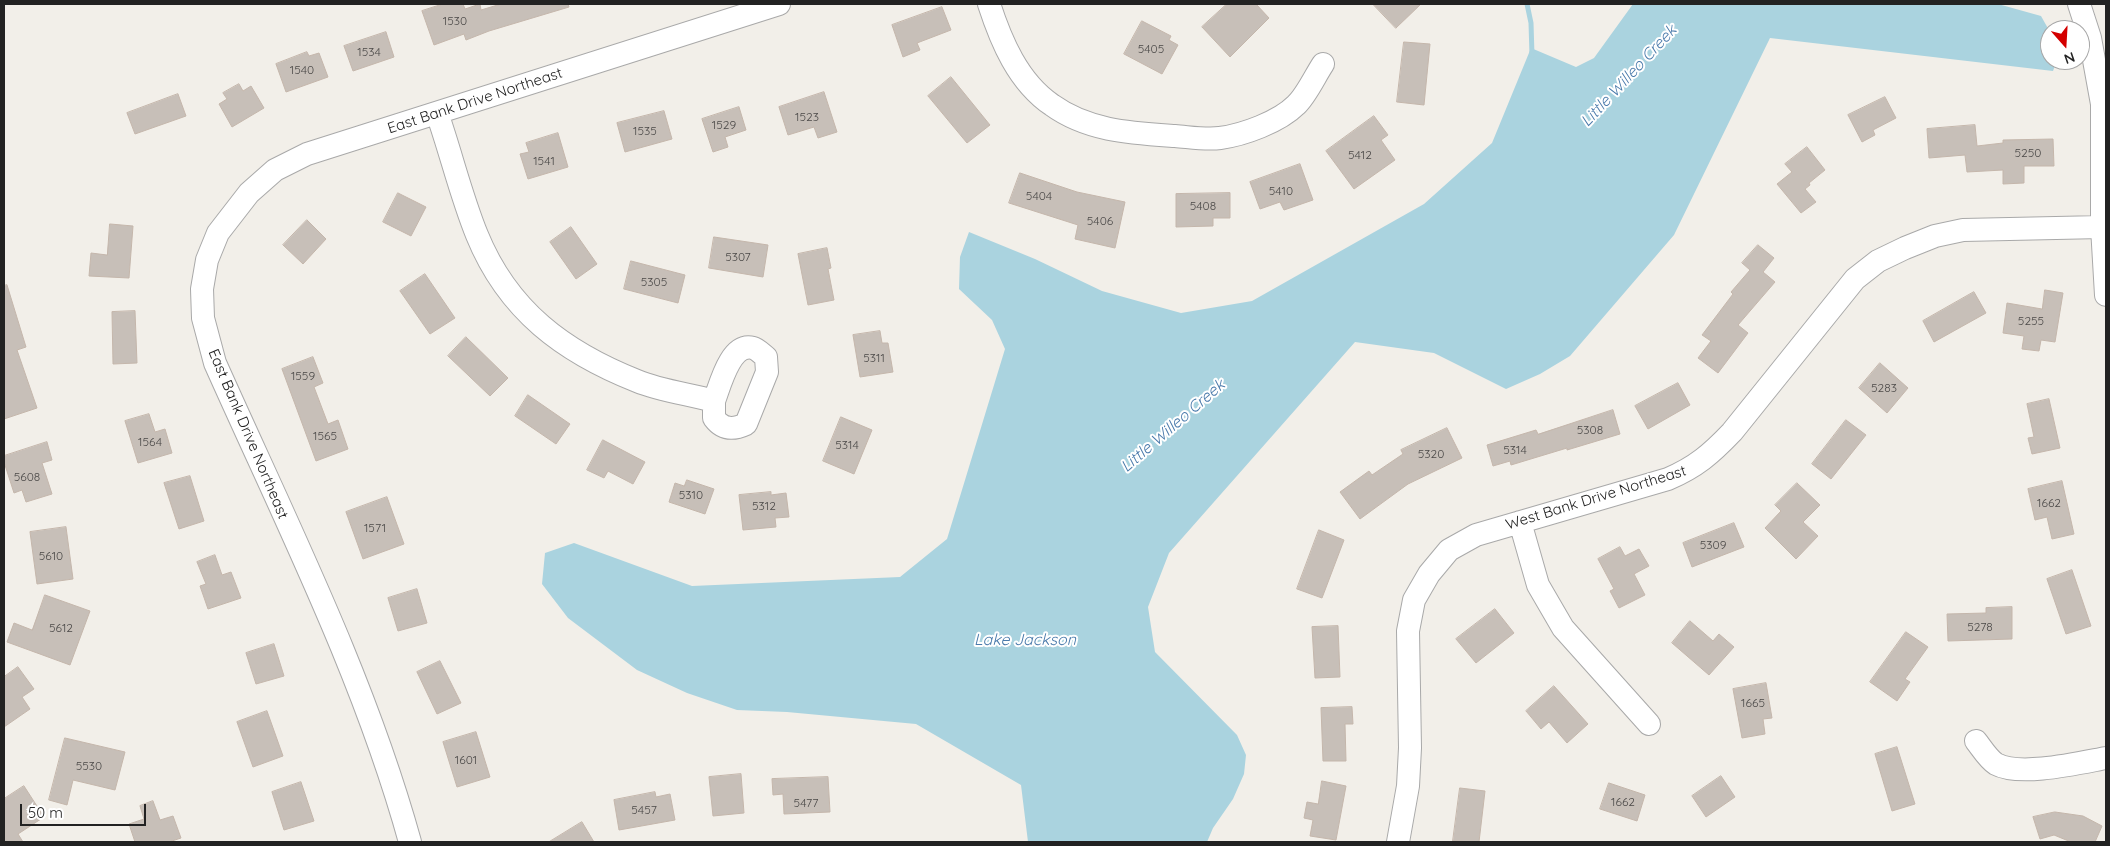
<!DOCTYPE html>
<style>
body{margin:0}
#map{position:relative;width:2110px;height:846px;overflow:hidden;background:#f2efe9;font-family:Quicksand,sans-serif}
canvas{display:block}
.frame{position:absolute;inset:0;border:5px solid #222;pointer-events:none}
.north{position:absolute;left:2040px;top:20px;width:50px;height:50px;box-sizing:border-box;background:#fff;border:1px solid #a7a7a7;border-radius:50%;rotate:161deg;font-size:14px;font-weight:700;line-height:20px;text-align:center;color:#222}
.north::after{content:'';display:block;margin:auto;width:18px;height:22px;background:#d40000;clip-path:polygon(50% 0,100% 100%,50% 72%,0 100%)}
.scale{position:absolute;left:20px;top:804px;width:126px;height:22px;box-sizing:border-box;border:2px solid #222;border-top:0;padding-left:6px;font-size:15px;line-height:18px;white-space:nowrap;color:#222;-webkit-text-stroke:4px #fff;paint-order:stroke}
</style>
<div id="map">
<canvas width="2110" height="846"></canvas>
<div class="frame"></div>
<div class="north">N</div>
<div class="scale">50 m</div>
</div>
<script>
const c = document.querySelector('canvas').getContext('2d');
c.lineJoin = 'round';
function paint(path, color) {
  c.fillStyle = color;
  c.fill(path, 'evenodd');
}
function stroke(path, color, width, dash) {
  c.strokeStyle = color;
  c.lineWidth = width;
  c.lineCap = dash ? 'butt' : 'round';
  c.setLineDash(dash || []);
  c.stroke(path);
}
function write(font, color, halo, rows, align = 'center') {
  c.font = font + ' Quicksand,sans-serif';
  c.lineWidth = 4;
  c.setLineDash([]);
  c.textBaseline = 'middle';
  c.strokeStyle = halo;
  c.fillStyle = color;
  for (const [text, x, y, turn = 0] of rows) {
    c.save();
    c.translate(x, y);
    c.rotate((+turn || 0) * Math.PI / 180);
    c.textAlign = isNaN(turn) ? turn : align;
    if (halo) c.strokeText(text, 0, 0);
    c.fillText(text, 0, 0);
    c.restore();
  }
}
paint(new Path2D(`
 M1633,4h365l43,12 9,16v28h7l-4,11 -283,-33 -96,197 -104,121 -30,18 -34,15 -72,-36 -79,-11 -186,211 -21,54 7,45 82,83 9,20 -2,19 -11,25 -20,29 -6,14h-179l-7,-57 -105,-61 -129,-12 -50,-2 -50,-17 -50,-23 -69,-52 -26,-34 3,-31 29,-10 118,43 208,-9 47,-38 58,-190 -13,-29 -33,-31 1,-32 9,-25 66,27 67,32 79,22 71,-12 172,-97 68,-61 39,-95 45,19 18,-9z`), '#aad3df');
stroke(new Path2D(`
 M1527,4l4,19 1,32`), '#aad3df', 5);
const building = new Path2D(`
 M443,4h20l2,5 15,-5 1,6 20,-6h67l1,3 -80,24 -23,9 -2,-6 -30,11 -12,-34z
 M1227,4h29l13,14 -39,39 -28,-30z
 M1373,4h48l-25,24z
 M942,7l9,23 -34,13 3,7 -17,7 -11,-32z
 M1142,21l29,15 -2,4 9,5 -16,29 -38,-20z
 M386,32l8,25 -41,14 -9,-25z
 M1404,42l26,2 -6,61 -27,-3z
 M307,52l2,4 10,-3 9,24 -42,15 -10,-28z
 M951,77l39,48 -23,18 -39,-47z
 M239,84l4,7 8,-5 13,22 -32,19 -13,-23 8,-5 -4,-6z
 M824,92l13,40 -19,6 -4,-11 -26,8 -9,-28z
 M178,94l8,22 -51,18 -8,-21z
 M1885,97l11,21 -23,12 2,5 -13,7 -14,-27z
 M739,107l7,23 -21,7 3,10 -15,5 -11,-33z
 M664,111l8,28 -47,13 -8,-29z
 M1374,116l14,19 -7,5 14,20 -41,29 -28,-38z
 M1975,125l2,21 26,-3v-3l50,-1 1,27h-30v17l-21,1v-14l-36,2 -2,-17 -36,3 -2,-29z
 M558,133l10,34 -40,12 -8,-25 9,-2 -3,-9z
 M1807,147l18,23 -16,13 1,2 -5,4 11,13 -15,11 -24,-29 15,-12 -7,-8z
 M1300,164l13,36 -29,10 -4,-8 -20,7 -10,-27z
 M1020,173l57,19 48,10 -10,46 -40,-9 3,-14 -69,-22z
 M398,193l28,14 -15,29 -28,-14z
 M1230,193v25h-17v8l-37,1v-33z
 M307,220l19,19 -23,25 -20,-19z
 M110,224l23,2 -4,52 -40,-2 2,-23 16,2z
 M571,227l26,37 -21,15 -26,-37z
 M714,237l54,8 -5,32 -54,-9z
 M1758,245l16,13 -11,14 12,10 -37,43 10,8 -30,40 -20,-15 13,-17 -9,-6 31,-41 -2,-2 19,-22 -8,-7z
 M827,248l4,20 -3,1 6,31 -26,5 -10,-51z
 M631,261l54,14 -7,28 -54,-14z
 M425,274l30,44 -25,16 -30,-43z
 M7,285l19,62 -9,3 20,58 -33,11v-133z
 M2045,290l18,3 -8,49 -14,-2 -2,11 -17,-2 2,-13 -21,-3 4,-30 35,6z
 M1974,292l12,21 -52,29 -11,-21z
 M135,311l2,52 -24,1 -1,-52z
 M880,331l2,12h6l5,29 -33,5 -7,-42z
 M466,337l42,41 -18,18 -42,-40z
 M313,357l10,26 -9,4 14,37 10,-4 10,29 -32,12 -34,-92z
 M1880,363l28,25 -21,25 -28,-25z
 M1678,383l12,22 -42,24 -13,-23z
 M528,395l42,29 -14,20 -41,-28z
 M2049,399l11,49 -28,6 -4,-16 6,-1 -7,-33z
 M1613,410l7,24 -53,16v-2l-56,17 -1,-4 -17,5 -6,-21 49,-15 2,4z
 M149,414l6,18 10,-3 7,24 -34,10 -13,-42z
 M841,417l31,13 -18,44 -31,-13z
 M1846,420l20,15 -35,44 -19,-15z
 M1447,428l15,30 -54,26 -48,35 -20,-27 29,-21 3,4 31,-21 -2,-4z
 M603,440l42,22 -12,22 -25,-13 -4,7 -17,-8z
 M47,442l5,18 -10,3 10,31 -26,8 -4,-12 -8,3 -10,-31v-6z
 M190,476l14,45 -25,8 -15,-46z
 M687,480l27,9 -9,25 -36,-12 6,-19 9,3z
 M2062,481l12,53 -22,5 -5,-22 -12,3 -7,-31z
 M1797,483l23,22 -17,17 15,14 -22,23 -31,-31 16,-17 -6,-6z
 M771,492v3l15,-2 3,24 -14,1 1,9 -33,3 -4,-35z
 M387,497l17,47 -41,15 -17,-47z
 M1734,523l10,24 -52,20 -9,-24z
 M66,527l7,52 -36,5 -7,-52z
 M1319,530l25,10 -22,58 -25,-9z
 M1620,547l5,9 14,-7 10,17 -15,8 11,21 -26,13 -9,-17 4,-2 -16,-30z
 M215,555l7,20 9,-3 10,26 -33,11 -8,-23 6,-2 -9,-22z
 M2072,570l19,56 -25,8 -19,-55z
 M417,589l10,34 -29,8 -10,-33z
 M45,595l45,16 -20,54 -63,-23 7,-19 18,7z
 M2012,607v32l-64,2 -1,-27 39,-1v-5z
 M1495,609l19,24 -38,30 -20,-24z
 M1690,621l23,20 6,-7 15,13 -25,28 -37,-32z
 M1338,626l2,51 -25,1 -3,-51z
 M1906,632l22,15 -23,32 5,3 -13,19 -27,-19z
 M274,644l10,32 -28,8 -10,-31z
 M440,661l21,42 -24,11 -20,-42z
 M18,667l16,22 -12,8 8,12 -26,18v-50z
 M1766,683l6,35 -9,1 2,15 -23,4 -9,-49z
 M1554,686l34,38 -21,19 -18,-21 -8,7 -15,-18z
 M1352,707l1,17h-8l1,37h-23l-2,-53z
 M267,711l16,45 -30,11 -16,-45z
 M476,732l14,45 -33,10 -14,-45z
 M65,738l60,14 -10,38 -42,-10 -6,25 -18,-5z
 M1897,747l18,57 -23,7 -17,-57z
 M741,774l3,39 -31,3 -4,-39z
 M1721,776l14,21 -29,20 -14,-21z
 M828,777l2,35 -46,2 -1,-20 -10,1 -1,-16z
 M1322,781l24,5 -10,54 -26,-4 3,-16 -9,-2 3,-16 11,2z
 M301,782l13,39 -30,9 -12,-38z
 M1609,783l36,12 -8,26 -37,-12z
 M24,786l20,31 -26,17 5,8h-19v-43z
 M1460,788l25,3 -6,51 -26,-1z
 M655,792l1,5 14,-3 5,26 -56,10 -5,-30z
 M153,801l7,19 13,-4 8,22 -12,4h-34l-6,-18 15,-5 -4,-13z
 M2055,812l28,4 19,10 -7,16h-24l-17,-7 -14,4 -7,-22z
 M582,822l12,20h-45z`);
paint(building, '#c7bfb8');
stroke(building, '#c4b6ab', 1);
const minor = new Path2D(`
 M989,4c12,37 29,78 63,101 36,26 79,28 123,31 14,1 31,4 45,2 23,-3 59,-16 76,-33 10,-9 19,-29 27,-41
 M2079,4l11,34 12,66v123l4,68
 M437,113c14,40 24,83 40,122 31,76 87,117 160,146 24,10 52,13 77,20v17c9,12 19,12 32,6l21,-52 -1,-15c-4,-3 -9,-8 -13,-9 -23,-6 -33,38 -39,53
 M1520,522l18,63 25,43 86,96
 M1976,741c5,6 12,18 20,23 24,13 83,-1 110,-6
 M410,842c-46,-166 -125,-322 -195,-479l-12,-45 -1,-29 5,-29 11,-27 31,-40 26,-23 32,-16 472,-150
 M1398,842l10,-56 2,-38 -2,-117 6,-31 15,-26 20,-24 27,-15 192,-56c28,-12 43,-25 64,-47l123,-153 23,-18 27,-13 30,-12 28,-6 139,-3`);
stroke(minor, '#a9a9a9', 24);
stroke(minor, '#fff', 22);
write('12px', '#4b4948', null, [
 ["1530",455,21],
 ["5405",1151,49],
 ["1534",369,52],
 ["1540",302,70],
 ["1523",807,117],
 ["1529",724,125],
 ["1535",645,131],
 ["5250",2028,153],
 ["5412",1360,155],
 ["1541",544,161],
 ["5410",1281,191],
 ["5404",1039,196],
 ["5408",1203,206],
 ["5406",1100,221],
 ["5307",738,257],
 ["5305",654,282],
 ["5255",2031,321],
 ["5311",874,358],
 ["1559",303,376],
 ["5283",1884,388],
 ["5308",1590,430],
 ["1565",325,436],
 ["1564",150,442],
 ["5314",847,445],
 ["5314",1515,450],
 ["5320",1431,454],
 ["5608",27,477],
 ["5310",691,495],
 ["1662",2049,503],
 ["5312",764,506],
 ["1571",375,528],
 ["5309",1713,545],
 ["5610",51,556],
 ["5278",1980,627],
 ["5612",61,628],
 ["1665",1753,703],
 ["1601",466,760],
 ["5530",89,766],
 ["1662",1623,802],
 ["5477",806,803],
 ["5457",644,810]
]);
write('15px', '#222', '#fff', [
 ["East Bank Drive Northeast",475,101,-18],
 ["East Bank Drive Northeast",248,434,67],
 ["West Bank Drive Northeast",1596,498,-17]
]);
write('italic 16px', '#4a7aab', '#fff', [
 ["Little Willeo Creek",1629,76,-47],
 ["Little Willeo Creek",1173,426,-41],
 ["Lake Jackson",1025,640]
]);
</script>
